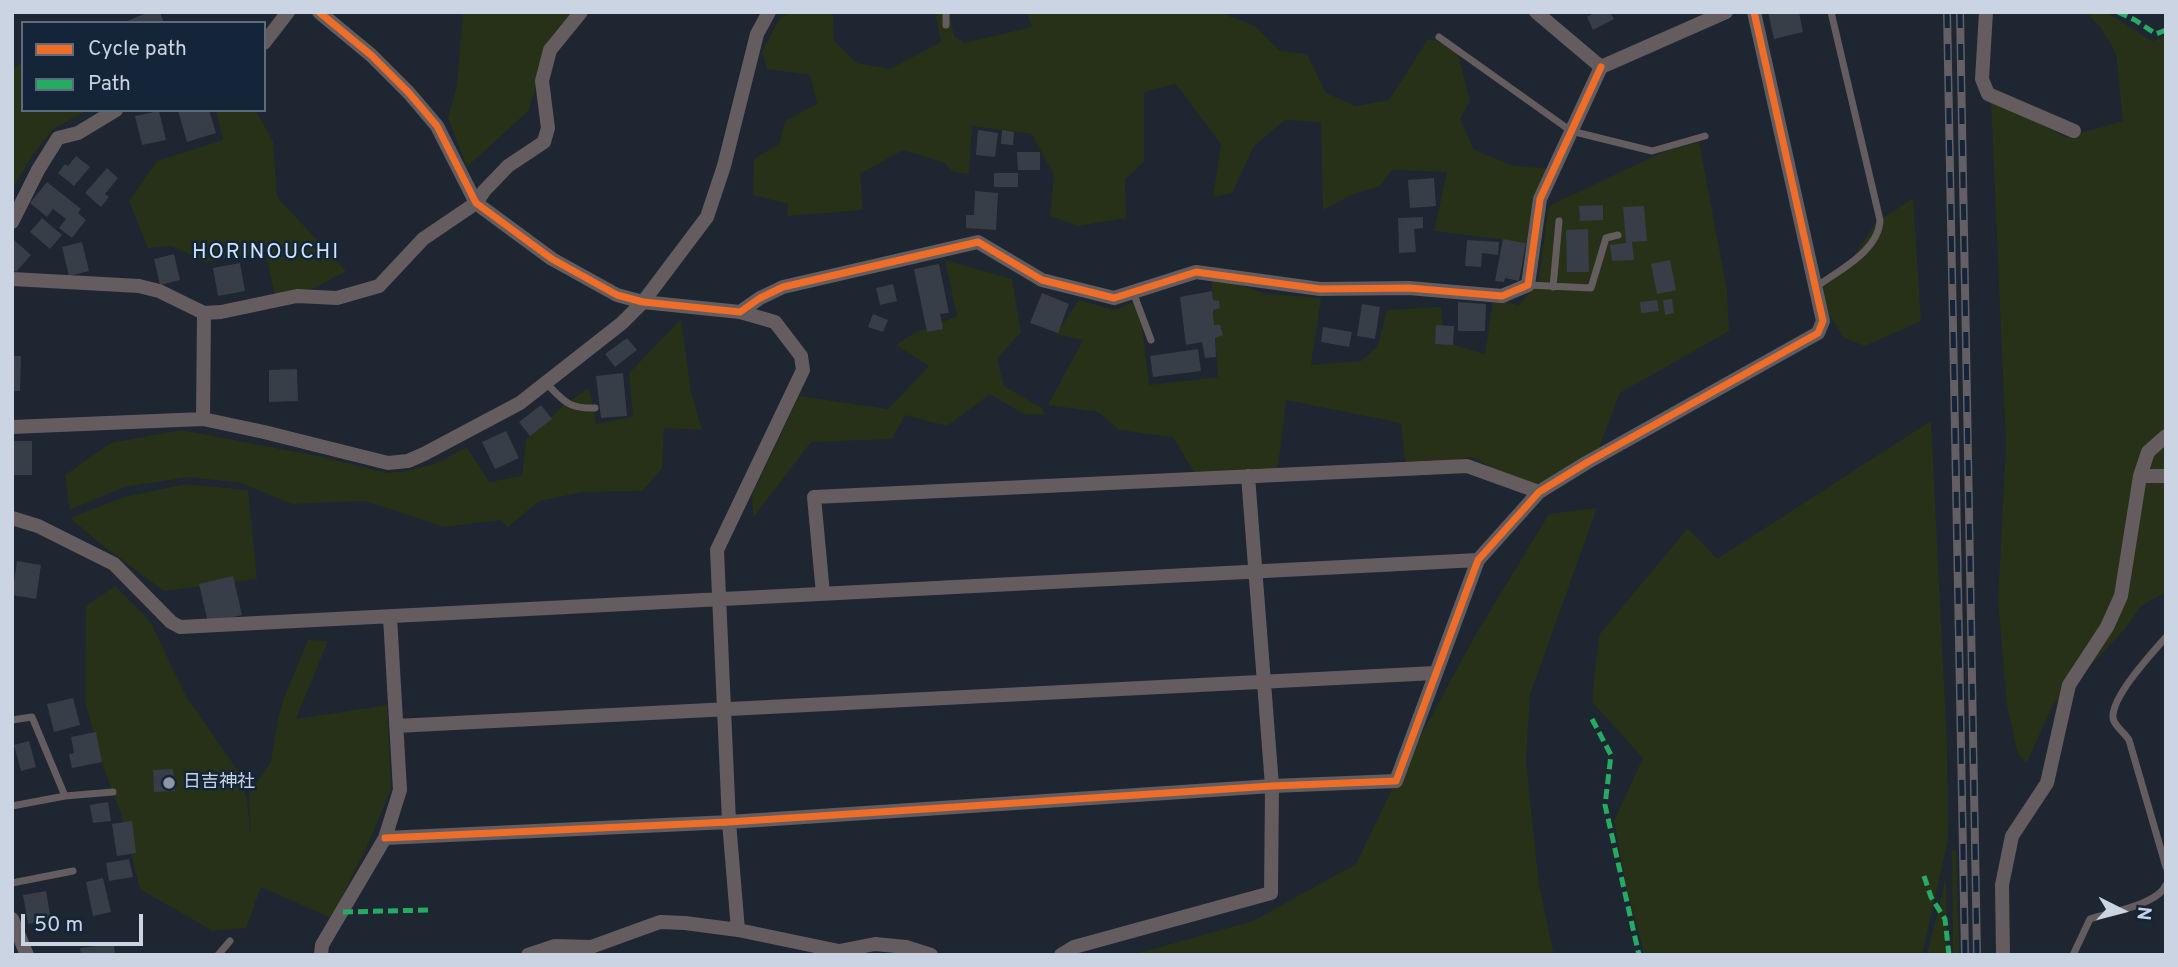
<!DOCTYPE html>
<meta charset="utf-8">
<style>
body{margin:0}
#map{position:relative;width:2178px;height:967px;overflow:hidden;background:#1d2631;font-family:Overpass,sans-serif}
canvas{display:block}
.frame{position:absolute;inset:0;border:14px solid #cad4e2;pointer-events:none}
.legend{position:absolute;left:21px;top:21px;width:245px;height:91px;box-sizing:border-box;background:#152539;border:2px solid #5d6b7d;margin:0;padding:9px 12px;list-style:none;font-size:21px;color:#cad4e2}
.legend li{display:flex;align-items:center;gap:14px;height:35px}
.legend b{width:35px;border:2px solid #5d6b7d}
.north{position:absolute;left:2087px;top:876px;width:70px;height:70px;-webkit-text-stroke:5px #152539;paint-order:stroke;rotate:96deg;font-size:19px;font-weight:700;line-height:28px;text-align:center;color:#cad4e2}
.north::after{content:'';display:block;margin:auto;width:24px;height:32px;background:#cad4e2;clip-path:polygon(50% 0,100% 100%,50% 72%,0 100%)}
.scale{position:absolute;left:21px;top:914px;width:122px;height:32px;box-sizing:border-box;border:4px solid #cad4e2;border-top:0;padding-left:9px;font-size:21px;line-height:24px;white-space:nowrap;color:#cad4e2;-webkit-text-stroke:5px #152539;paint-order:stroke}
</style>
<div id="map">
<canvas width="2178" height="967"></canvas>
<div class="frame"></div>
<ul class="legend">
<li><b style="height:9px;background:#ee6e29"></b>Cycle path</li>
<li><b style="height:9px;background:#26ab63"></b>Path</li>
</ul>
<div class="north">N</div>
<div class="scale">50 m</div>
</div>
<script>
const c = document.querySelector('canvas').getContext('2d');
c.lineJoin = 'round';
function paint(path, color) {
  c.fillStyle = color;
  c.fill(path, 'evenodd');
}
function stroke(path, color, width, dash) {
  c.strokeStyle = color;
  c.lineWidth = width;
  c.lineCap = dash ? 'butt' : 'round';
  c.setLineDash(dash || []);
  c.stroke(path);
}
function write(font, color, halo, rows, align = 'center') {
  c.font = font + ' Overpass,"Noto Sans JP",sans-serif';
  c.lineWidth = 5;
  c.setLineDash([]);
  c.textBaseline = 'middle';
  c.strokeStyle = halo;
  c.fillStyle = color;
  for (const [text, x, y, turn = 0] of rows) {
    c.save();
    c.translate(x, y);
    c.rotate((+turn || 0) * Math.PI / 180);
    c.textAlign = isNaN(turn) ? turn : align;
    if (halo) c.strokeText(text, 0, 0);
    c.fillText(text, 0, 0);
    c.restore();
  }
}
paint(new Path2D(`
 M463,12h114l-27,26 -21,72 -62,57 -19,-49 9,-33z
 M791,12h42l1,29 23,22 33,6 51,-27 -6,-30h14l5,24 10,7 68,-16 -5,-15h192l36,14 25,25 27,3 19,39 30,13 33,-6 39,-61 28,8 14,54 -10,18 14,31 40,16 39,3 -23,74 -96,-12 13,-59 -55,-2 -13,17 -26,7 -30,16 -2,-88 -36,-2 -31,26 -22,47 -19,4 8,-53 -45,-60 -32,8v69l-19,19 1,38 -48,8 -28,-10 4,-41 -22,-41 -60,-8 -3,48 -18,-3 -6,-8 -42,-13 -43,24 3,36 -76,6 1,-12 -35,-9 1,-36 25,-15 6,-23 32,-17 -7,-29 -43,-6 -5,-17 18,-34z
 M2086,12h20l46,29 14,-4v551l-2,5 -23,13 -16,23 -72,76 -27,59 -9,-13 -10,-46 -9,-104 8,-156 -15,-346 75,38 57,-16 -7,-68 -15,-25z
 M23,61v49h65l-35,19 -22,28 -19,33v-119z
 M216,110h39l18,31 4,56 69,74 -31,17 -40,6 -10,-42 -60,10 -33,-16 -24,2 -19,-47 28,-40 66,-21z
 M1699,142l28,148 2,41 -109,62 -25,65 -56,34 -68,-35 -65,12 -5,-46 -115,-23 -9,75 -79,4 -25,-42 -54,-7 -21,-18 -50,-7 35,-65 -27,-6 23,-34 35,10 25,-10 10,85 69,-8 -7,-104 51,20 59,5 -10,67 50,-4 17,-15 9,-36 54,-3 3,35 41,12 9,-59 24,11 20,-23 11,-77 114,-54z
 M1913,198l8,123 -56,25 -21,-8 -28,-45 28,-23 32,-47z
 M945,260l67,19 9,53 -24,27 7,27 38,22 3,7 -21,-1 -34,-20 -43,32 -42,-11 -13,24 -81,3 -58,76 -1,-23 47,-99 89,13 41,-43 -33,-21 18,-12 43,-17z
 M681,319l10,73 11,38 -38,-2 -2,41 -20,22 -59,1 -44,9 -31,26 -7,-7 -57,7 -79,-26 -73,3 -51,-21 -52,-6 -65,10 -54,23 -5,-35 46,-32 70,-13 142,27 64,16 20,-2 30,-8 30,-16 22,35 33,-6 4,-36 38,-35 25,-17 7,36 37,-8 -4,-43z
 M1931,421l16,324 1,95 -26,115h-277l-18,-64 -13,-70 29,-63 -51,-56 7,-67 89,-107 29,31z
 M186,484l62,6 9,89 -93,12 -62,-46 -32,-27 54,-21z
 M1597,508l-67,187 -4,66 13,124 15,70h-422l121,-34 103,-57 40,-83 80,-147 73,-120z
 M115,586l35,35 36,75 52,75 9,29 4,38 -2,-44 22,-32 7,-43 6,-21 24,-58 20,1 -32,78 91,-14 4,85 -26,61 -34,67 -70,-31 -15,41 -33,3 -73,-42 -18,-72 -21,-57 -16,-59 1,-95z
 M1952,848l4,3 3,104h-6z
 M1946,877l1,78h-20z`), '#273118');
paint(new Path2D(`
 M148,12h12l4,11h-41z
 M1596,12h14l4,7 -21,11 -6,-13z
 M1768,12h31l4,20 -29,7z
 M178,110h31l7,23 -29,9z
 M159,111l7,29 -24,5 -7,-29z
 M978,130l20,3 -3,24 -19,-2z
 M1002,130l12,2 -1,13 -12,-1z
 M1017,152h23v18h-22z
 M76,156l14,11 -16,19 -16,-13 7,-9 3,2z
 M107,168l11,10 -13,16 4,3 -8,10 -16,-14z
 M994,173h24v14h-24z
 M1434,178l2,28 -26,2 -2,-28z
 M47,182l34,27 -3,4 8,7 -14,18 -13,-10 7,-9 -13,-10 -6,8 -17,-14z
 M975,191l23,2 -2,37 -30,-2v-13h8z
 M1603,205v15l-23,1 -1,-15z
 M1644,206l3,35 -15,1 2,18 -22,1 -2,-16 16,-2 -3,-36z
 M1423,217v11l-9,1 2,23 -17,1 -1,-35z
 M42,218l20,17 -12,14 -20,-17z
 M1588,229l1,43h-22l-1,-42z
 M1503,239l23,4 -7,38 -14,-3 -1,4 -9,-1z
 M14,240l17,15 -15,17 -4,-3z
 M1467,240l32,2 -1,13 -16,-2 -1,14 -16,-1z
 M82,242l7,29 -20,5 -7,-29z
 M174,254l6,26 -20,5 -6,-26z
 M1670,260l6,30 -19,4 -6,-30z
 M240,263l5,28 -27,5 -5,-28z
 M939,264l10,49 -9,1 3,15 -16,3 -13,-63z
 M893,284l4,17 -17,4 -4,-17z
 M1212,291l1,9 6,1 1,7 -7,2 1,15h6l3,10 -8,3 1,19 -11,1 -3,-16 -16,3 -6,-48z
 M1042,293l27,11 -11,29 -28,-10z
 M1672,299l2,14 -9,2 -2,-15z
 M1657,300l2,11 -18,2 -1,-11z
 M1458,302l28,2 -1,27h-27z
 M1362,304l18,3 -5,32 -18,-3z
 M873,314l15,6 -5,12 -15,-5z
 M1436,325l18,1 -1,19 -18,-1z
 M1323,327l29,5 -3,15 -28,-5z
 M627,338l10,12 -22,17 -10,-13z
 M1198,349l3,22 -48,6 -3,-21z
 M12,356h9l-1,35h-8z
 M297,369l1,32 -29,1v-32z
 M623,373l4,43 -26,2 -5,-42z
 M541,405l11,14 -22,17 -11,-14z
 M506,431l13,27 -24,11 -13,-27z
 M13,441h19v34h-19z
 M17,561l24,4 -5,34 -24,-4z
 M233,576l9,39 -34,8 -9,-39z
 M73,698l7,27 -26,7 -7,-28z
 M96,732l6,30 -30,6 -3,-14 5,-1 -3,-16z
 M29,741l7,26 -15,4 -7,-26z
 M173,769l2,22 -21,1 -1,-22z
 M108,802l3,19 -18,2 -3,-18z
 M132,821l4,32 -19,3 -5,-32z
 M129,859l4,18 -24,4 -3,-18z
 M103,878l8,34 -18,4 -7,-34z
 M46,891l5,29 -23,4 -5,-29z
 M114,944l1,11h-34l-1,-7z`), '#373e47');
stroke(new Path2D(`
 M946,12v13
 M1439,37l132,94 81,20 53,-15
 M1528,285l63,3 15,-50 12,-3
 M1553,287l6,-66
 M1816,287c23,-17 63,-36 64,-67l-49,-208
 M1133,292l18,48
 M546,383c18,18 22,26 49,25
 M2166,637c-14,16 -55,60 -53,81 1,8 12,15 16,22l37,127
 M12,720l20,-3 33,79
 M12,806l53,-10 48,-4
 M12,883l61,-12
 M218,955l12,-14
 M2073,955l17,-36c20,-7 67,-14 76,-34`), '#655c5f', 7);
stroke(new Path2D(`
 M319,12l52,43 38,38 28,33 39,77 76,56 65,36 26,7 97,10 20,-14 23,-11 195,-45 64,38 72,18 82,-26 124,17 89,-1 93,8 26,-11 12,-86 61,-132
 M1536,12l65,55 125,-55
 M1986,12l-4,67 6,15 86,37
 M264,43l24,-31
 M12,222l26,-52 20,-32 20,-5 38,-23
 M12,279l127,7 20,5 45,22 17,-1 76,-16 40,2 42,-12 44,-47 53,-36 8,-12 24,-25 36,-24 4,-14 -6,-47 8,-31 31,-38
 M203,419l1,-106
 M12,427l191,-8 61,13 124,31 20,-2 16,-7 96,-51 102,-80 21,-21 64,-85 17,-51 33,-132 12,-22
 M2140,476h26
 M12,518l26,8 76,38 57,58 9,5 1298,-67
 M823,594l-9,-97 653,-31 72,26
 M396,726l1039,-53
 M385,838l344,-16 543,-36 124,-5 82,-221 61,-68 47,-29 232,-130 5,-12 -69,-309
 M12,919l15,36
 M738,930l-9,-108 -12,-272 86,-180 -2,-14 -26,-34 -35,-10
 M321,955l1,-10 63,-107 15,-48 -10,-173
 M528,955l27,-9 36,1 69,-25 25,1 53,7 101,21 36,-7 31,3 25,8
 M1061,955l13,-8 197,-54 1,-107 -24,-310
 M2003,955l-1,-70 10,-49 35,-53 22,-98 38,-58 14,-31 19,-120 8,-24 18,-16`), '#655c5f', 14);
const rail = new Path2D(`
 M1947,12l18,943
 M1960,12l17,943`);
stroke(rail, '#635f64', 8);
stroke(rail, '#152539', 5, [16]);
stroke(new Path2D(`
 M2118,12l17,8 21,14 10,-4
 M1592,719l19,36 -6,50 34,150
 M1924,876l7,21 14,22 4,36
 M343,912l87,-2`), '#26ab63', 5, [10, 5]);
stroke(new Path2D(`
 M319,12l52,43 38,38 28,33 39,77 76,56 65,36 26,7 97,10 20,-14 23,-11 195,-45 64,38 72,18 82,-26 124,17 89,-1 93,8 26,-11 12,-86 61,-132
 M385,838l344,-16 543,-36 124,-5 82,-221 61,-68 47,-29 232,-130 5,-12 -69,-309`), '#ee6e29', 7);
for (const [x, y, r, color] of [
 [169,783,7,"#8d97a4"]
]) {
  const dot = new Path2D();
  dot.arc(x, y, r, 0, 2 * Math.PI);
  c.fillStyle = color;
  c.fill(dot);
  stroke(dot, '#152539', 2.5);
}
write('18px', '#cad4e2', '#152539', [
 ["日吉神社",183,783]
], 'left');
c.letterSpacing = '2px';
write('21px', '#cee3fe', '#152539', [
 ["HORINOUCHI",266,254]
]);
c.letterSpacing = '0px';
</script>
